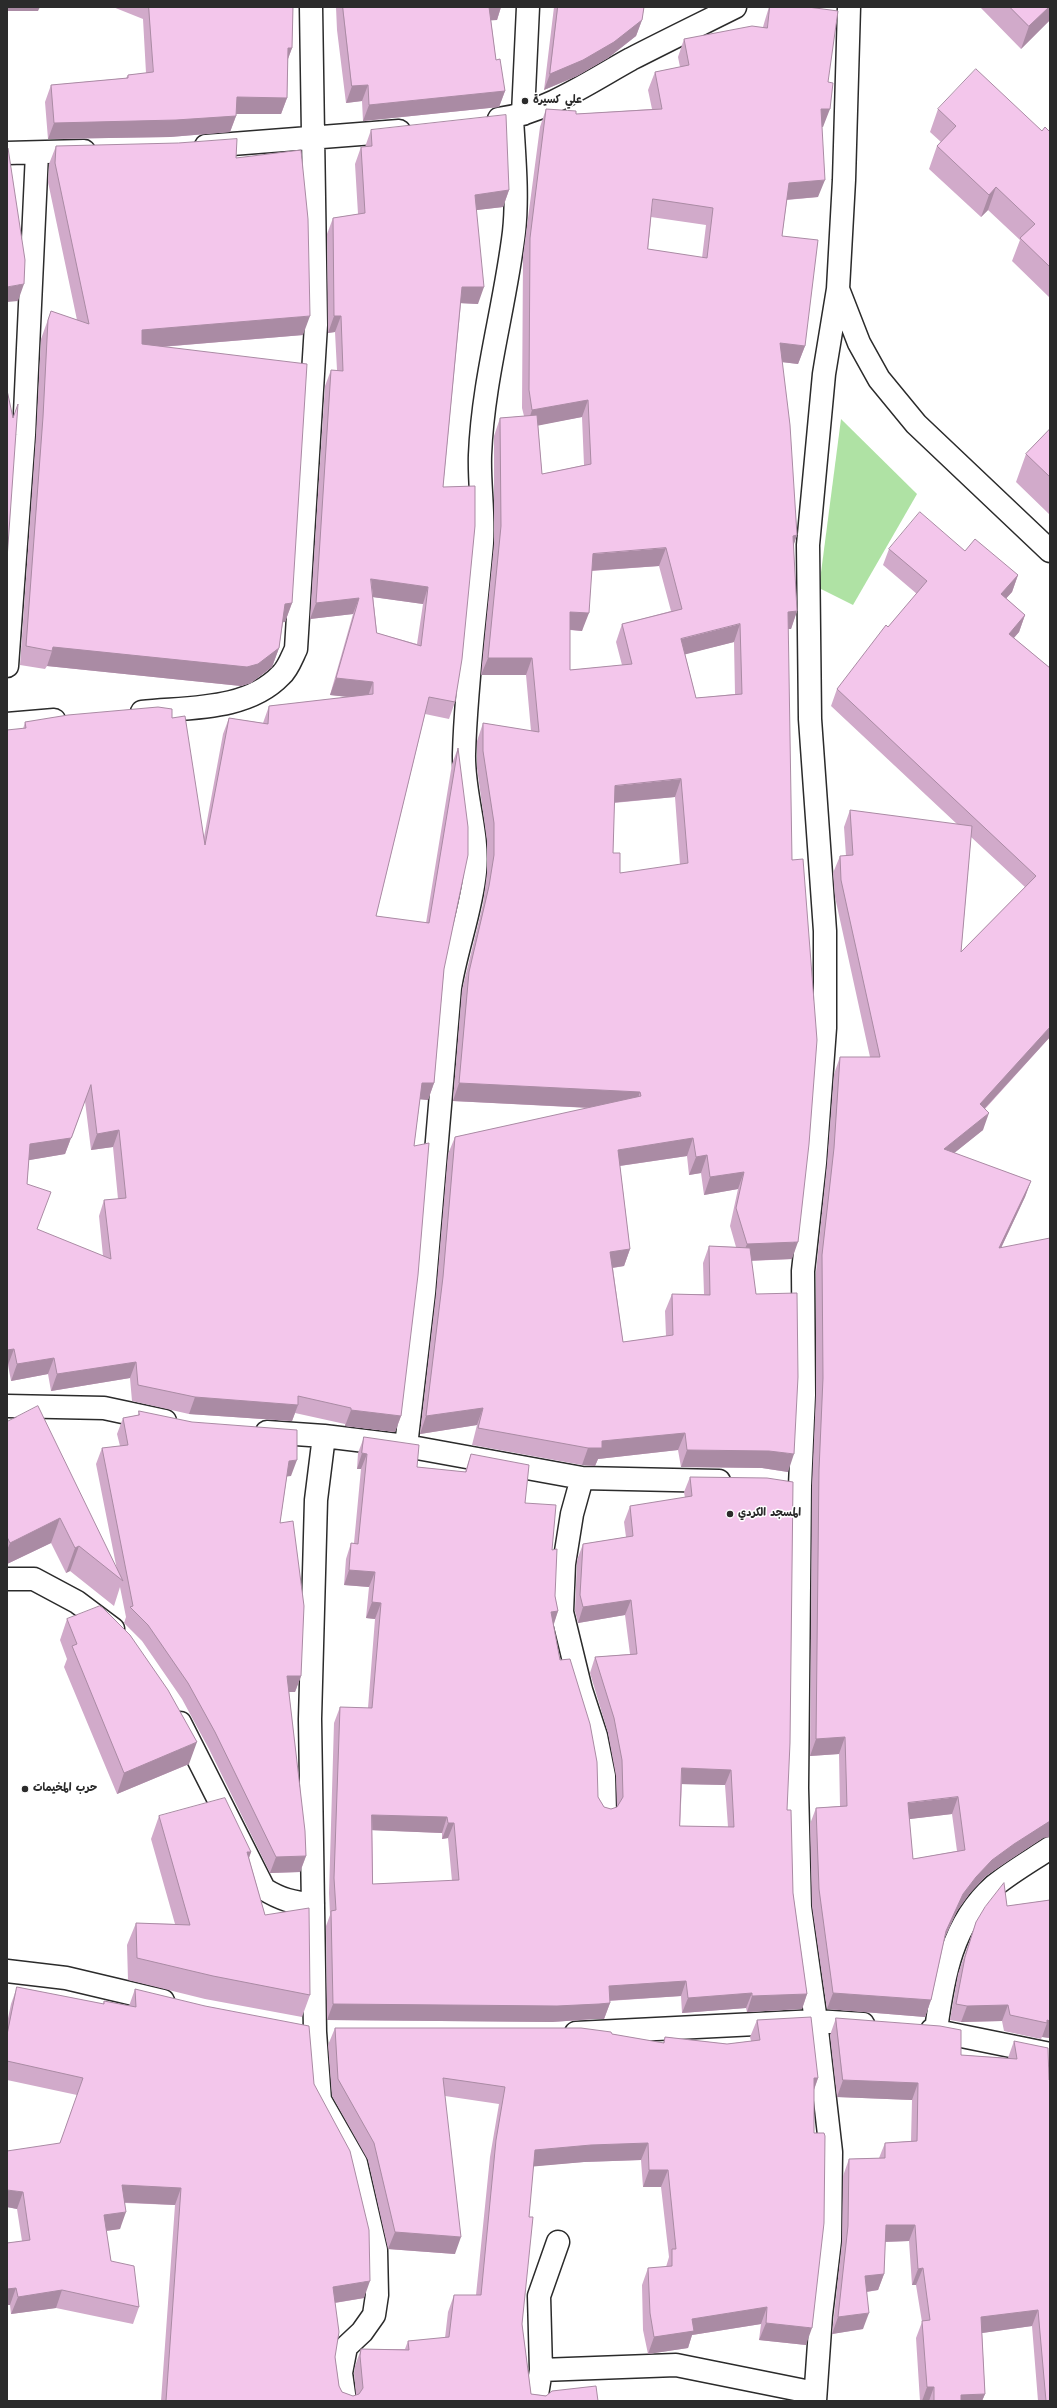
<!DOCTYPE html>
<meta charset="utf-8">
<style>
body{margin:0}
#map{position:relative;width:1057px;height:2408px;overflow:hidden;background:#fff;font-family:Kalam,sans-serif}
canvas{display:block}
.frame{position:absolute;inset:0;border:8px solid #2b2b2b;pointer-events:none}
</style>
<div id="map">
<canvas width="1057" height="2408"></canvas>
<div class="frame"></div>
</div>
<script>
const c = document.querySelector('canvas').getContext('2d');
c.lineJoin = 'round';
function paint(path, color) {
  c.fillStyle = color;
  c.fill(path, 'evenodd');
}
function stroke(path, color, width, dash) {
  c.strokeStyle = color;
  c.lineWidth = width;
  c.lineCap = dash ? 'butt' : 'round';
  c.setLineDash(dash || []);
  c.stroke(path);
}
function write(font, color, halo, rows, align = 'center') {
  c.font = font + ' Kalam,"Playpen Sans Arabic",sans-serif';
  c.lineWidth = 3;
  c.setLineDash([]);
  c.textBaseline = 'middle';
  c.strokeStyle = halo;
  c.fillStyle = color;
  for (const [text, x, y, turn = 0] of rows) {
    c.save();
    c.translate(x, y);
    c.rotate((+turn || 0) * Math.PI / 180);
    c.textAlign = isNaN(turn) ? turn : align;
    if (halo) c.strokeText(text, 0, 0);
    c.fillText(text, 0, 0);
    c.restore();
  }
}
paint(new Path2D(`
 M841,419l76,75 -64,111 -34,-17z`), '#afe2a4');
const minor = new Path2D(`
 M849,7l-5,173 -6,109 21,54 20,36 37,45 134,127
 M523,114l5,-107
 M499,119c46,-6 92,-38 132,-60 35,-18 70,-35 104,-52
 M206,146l193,-15
 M7,153l77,-2
 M7,666l17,-231 13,-282
 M142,712c46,-5 105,-1 139,-37 7,-6 11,-18 15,-26l20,-324 -5,-318
 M7,724l47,-4
 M7,1406l97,2 61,13
 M267,1432l57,4
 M406,1446l18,-153 26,-305c6,-39 21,-76 25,-116 4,-40 -12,-78 -11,-118 2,-71 12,-141 18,-211 2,-30 -3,-59 -2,-88 3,-76 25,-148 34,-223 4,-37 0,-77 -2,-114
 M582,1478l-10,36 -8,50 -2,48 19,78 15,46 8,40 1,36
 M7,1579h27l43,23 36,27
 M180,1723l84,166c16,10 29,14 49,15
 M7,1971l59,7 97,23
 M932,2030l118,24
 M936,2030c7,-53 16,-107 58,-144 17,-14 38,-26 56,-38
 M576,2033l240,-12 47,3
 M558,2242l-19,54 2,74 135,-5 139,28
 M345,2401l-4,-28 5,-26 16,-15 12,-17 3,-20 -1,-45 -20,-87 -36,-63 -5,-68 -5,-313 6,-219 8,-64 82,10 176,32 137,3
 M536,2401l5,-31
 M815,2401l6,-86 9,-74 1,-89 -15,-131 -16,-114 -3,-119 3,-302 4,-91 -1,-124 12,-108 10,-135v-97l-15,-212 -2,-174 16,-171 14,-85`);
stroke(minor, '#2b2b2b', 25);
stroke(minor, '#fff', 22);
paint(new Path2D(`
 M113,7h180l-1,41 -4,11 -1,39 -6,16h-45v2l-6,16 -60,5 -122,2 -3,-37 6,-17 75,-7 2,-3 18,-2 -3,-54z
 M336,7h165l-4,13h-6l5,40 9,31 -6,16 -136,14 -1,-20 -16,2 -9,-73z
 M554,7h90l-2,13 -6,16 -28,22 -31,18 -33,14z
 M769,7h39l20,75 -5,45h-1l-4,70 -31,3 -5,36 23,110 -7,18 -16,-2 15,173 -4,11 4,65 -6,18h-3l4,630 -41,2 5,33 32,178 -26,-4 -81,-1 -3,-17 -80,9 -3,7 -13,-1 -110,-20 5,-20 -57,9 16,-140 12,-140 7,-17 134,-29 -136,-7 9,-111 21,-86 4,-31v-32l-10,-73v-27l6,-18 48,8 -5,-56h-45l13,-131v-108l6,-18 24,-2 -2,-8 1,-152 17,-129 6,-18 30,5 76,-5 -4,-19 7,-18 25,-5 -2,-10 6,-18 79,-12 2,-7zM651,217l55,8 -4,33 -54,-9zM582,417l2,48 -42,9 -4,-49zM659,566l12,45 -49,13 -6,18 6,23 -52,5v-40l12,1 10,-60zM734,642l1,52 -39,4 -11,-44zM675,797l5,68 -60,8 -7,-20 1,-50zM687,1156l2,19 12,-2 3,22 34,-6 -8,37 6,21 -27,-1 -6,17 1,31h-32l-7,17 1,25 -43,6 -10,-74 11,-2 6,-17 -10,-83z
 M980,7h70v13l-29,29z
 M938,109l112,23v166l-38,-37 8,-21 -32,-30 -7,7 -52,-48 8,-23 4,-4 -11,-10z
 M371,130l138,60 -6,17 -27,3 2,94 -17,-1 -18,184 12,215 -6,17 -24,-5 -49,202 50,7 26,-159 6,-16 -14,221 -10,114 -6,17 -8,-1 -6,47 -13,270 -6,16 -50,-6v-2l-50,-11 -3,8 -103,-7 -57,-13 -2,-23 -79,13 -3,-17 -37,7 -3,-16 15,-636 2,-7 147,-4 32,119 19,-103 6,-16 34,5 6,-17 80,-9 -19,-2 23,-81 -43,5 15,-233 6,-16h6l-2,-38 -7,1 -1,-99 6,-16 25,-4 -3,-50 6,-17h4zM373,597l50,7 -6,40 -40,-11zM85,1101l6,49 22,-3 5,52 -14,1 -5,16 4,40 -66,-26 -10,-46 2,-24 36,-6z
 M56,146l180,12 67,177 -142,12 131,256 -7,19h-2l-4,26 -7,19 -21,16 -10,3 -194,-20 -2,3 -25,-4 16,-229 5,-97 10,-28 26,9 -29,-138 1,-18z
 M1050,429v86l-34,-33 10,-28z
 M889,549l76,2 53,24 -6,17 -6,6 19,17 -6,17 -5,6 36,30v369l-65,72 -2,21 -29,23 77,28 -6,16 -24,51 42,590 -35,23 -22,15 -16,17 -13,18 -12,26 -14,63 -6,17 -98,-8 -15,-103 -2,-82 6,-16 24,-2 -1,-52 -29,2 2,-270 4,-91v-123l11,-108 7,-90 6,-17h30l-35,-160 -2,-24 7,-17h6l-2,-29 6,-17 108,15 -127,-119 6,-17 51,-62 29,-33 -34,-29zM971,837l54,50 -64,65zM952,1814l5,37 -44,8 -4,-40z
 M139,1411l152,65h-4l-7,47 21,153 -6,16h-6l17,164 -6,16 -30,1 -61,-124 -27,-50 -40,-58 -18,-18 2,-6 -6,-30 -6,19 -44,-35 -4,2 -15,-30 -44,21v-142l110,148 -21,-106 6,-16 18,-2 -3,-12 6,-16 15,-3z
 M364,1437l53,30 48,5 6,-18 54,49 27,47 3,46 3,15 -5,14 7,35 38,137 6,10 7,2 6,-2 -1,-31 -8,-43 -18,-60 5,-16 35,-3 -5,-39 -47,8 -3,-12 2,-51 6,-16 43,-7 -2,-15 6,-16 55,-8 -1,-6 6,-15 97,333 6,83 14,101 -5,15 -55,3 -1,-4 -64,5 -1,-17 -72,5 1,2 -6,16h-10l-42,3 -225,-2 -1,-94 4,-11 -1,-22 5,-170 6,-16 28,1 7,-89 -9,-1 3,-31 -25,-2 2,-26 5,-16h3l7,-74h-4l1,-16zM682,1784l43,1 3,42 -48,-1zM372,1830l70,3v6l6,-1 4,43 -79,3z
 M67,1619l122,145 -72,30 -53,-127 3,-8 -7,-19z
 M159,1816l92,36 -2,6 16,57 45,80 -8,22 -97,-18 -77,-19 -1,-35 9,-22 39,1 -24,-85z
 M1050,1900v138l-8,-1 -1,2 -37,-8 -2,-10 -41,1 -11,-2 8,-46 18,-52 31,-16z
 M17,1987l86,17 1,-3 25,5 6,-17 179,95 50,214 -29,5v54l4,29 3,6 11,4 3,-1 -2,-22 1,-7 6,-17h44l3,-8 37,-3 3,-26 6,-17h22l14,-138 9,-53 -54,-8 10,158 -67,-5 -20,-89 -36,-64 -4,-51 7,-17 277,6 51,9 2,-6 62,7 24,-3 -1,-4 7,-17 61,58 -4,12 -8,255 -47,-5 2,-16 -69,11 -4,13 -40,6 -5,-24 -1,-45 6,-17 18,-1 3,-10 -8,-70h-18l-2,-27 -57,2 -51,4 -4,51 -7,107 9,70 67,7h-437l14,-196 -50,-2 -5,26 -14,2 5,30 28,46 -6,17 -77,-16 -45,6 -1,-9h-3v-62l15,-2 -5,-32 -10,-2 53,-64 17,-48 -70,-15v-57l4,-19z
 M836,2018l125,37 47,3 6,-17 35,39 1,321h-12l-6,-75 -50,7 3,61 -3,7h-62l-4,-63 6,-16 -6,-37h-4l-3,-44 -24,1 -1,32 -6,16 -11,2 -4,37 -31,5 10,-92 1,-66 6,-17 30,-1 6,-15 26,-2 1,-41 -75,-3 -7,-62z`), '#d1aaca');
paint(new Path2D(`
 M7,7h33l-2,4h-31z
 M488,7h13l-4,13 -14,1z
 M1049,7h1v13l-29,29 8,-23z
 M642,20l-6,16 -28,22 -31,18 -33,14 6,-16z
 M288,48h4l-6,16z
 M368,85l-6,16 -16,2 6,-17z
 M505,91l-6,16 -136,14 6,-16z
 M237,97l50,1 -6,16h-50z
 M821,109h9l-7,18 -8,-1z
 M236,116l-6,16 -60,5 -122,2 6,-16z
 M825,180l-7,17 -35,3 6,-17z
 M996,187l-8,23 -7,7 8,-22z
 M509,190l-6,17 -34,4 6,-16z
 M24,284l-6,17 -11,1v-15z
 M462,287h22l-6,17 -21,-1z
 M310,316l-7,19 -168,14 7,-19z
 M334,316h7l-6,16 -7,1z
 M780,343l25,3 -7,18 -25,-3z
 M588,400l-6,17 -56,11 6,-18z
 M797,535l-6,18 2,-17z
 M666,548l-7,18 -73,5 7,-17z
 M1018,575l-6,17 -17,19 6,-17z
 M371,579l57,8 -5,17 -58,-8z
 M359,598l-6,16 -43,5 6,-16z
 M292,603l-7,19 -7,1 7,-19z
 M797,611l-6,18h-9l6,-17z
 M570,612l19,1 -7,18 -19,-2z
 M1025,615l-6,17 -16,18 6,-16z
 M740,624l-6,18 -59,15 6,-18z
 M53,647l226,1 -7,19 -21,16 -10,3 -194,-20 5,-15z
 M488,658h44l-6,17h-45z
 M336,678l37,4 -6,17 -37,-4z
 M681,779l-6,18 -66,6 6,-17z
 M1050,1027v10l-76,83 6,-16z
 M422,1083h12l-6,17 -12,-1z
 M459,1083l181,9 -6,18 -181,-9z
 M91,1085l-26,69 -41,7 6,-17z
 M989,1113l-6,17 -45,36 6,-17z
 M119,1130l-6,17 -22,3 6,-16z
 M693,1138l-6,18 -75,11 6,-17z
 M707,1155l-6,18 -12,2 7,-18z
 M744,1172l-6,17 -34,6 6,-18z
 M1031,1181l-6,16 -32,68 6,-17z
 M798,1242l-6,17 -52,2 7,-17z
 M630,1249l-6,17 -20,3 6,-17z
 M14,1349l-6,16h-1v-15z
 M54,1358l-6,16 -37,7 6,-17z
 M136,1362l-6,16 -79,13 6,-17z
 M195,1397l103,8 -6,16 -103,-7z
 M483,1408l-6,17 -57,9 6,-18z
 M351,1410l50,6 -6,16 -50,-6z
 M685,1433l-7,17 -80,9 -3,7 -13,-1 6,-17 14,-7z
 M687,1450l82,1 25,3 -6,18 -26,-4 -81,-1z
 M362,1453l5,1 -6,15h-4z
 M297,1460l-6,16 -8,1 6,-16z
 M60,1518l-9,25 -44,21v-14l3,-7z
 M79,1546l-9,25 -4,2 9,-25z
 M349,1570l26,2 -6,15 -25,-2z
 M631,1600l-6,15 -47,8 5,-16z
 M372,1602l9,1 -6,16 -9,-1z
 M558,1611l-5,16 -2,-15z
 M287,1676h14l-6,16h-14z
 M845,1737l-6,17 -29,2 6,-17z
 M197,1742l-8,22 -72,30 7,-21z
 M682,1768l49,2 -6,15 -48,-1z
 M958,1797l-6,17 -50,6 6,-17z
 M372,1815l75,2 -5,16 -75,-3z
 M1049,1821h1v16l-7,1 -35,23 -22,15 -16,17 -13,18 -17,36 6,-16 17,-37 13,-17 16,-17 22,-16z
 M448,1823h6l-6,15 -6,1z
 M247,1852h4l-8,22z
 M306,1856l-6,16 -30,1 6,-16z
 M686,1981l-5,15 -78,5 6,-15z
 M752,1993l-6,15 -64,5 6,-15z
 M833,1993l98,7 -6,17 -98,-8z
 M807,1994l-5,15 -55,3 5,-16z
 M610,2003l-6,16h-10l-42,3 -225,-2 6,-16z
 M1008,2005l-6,16 -41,1 6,-16z
 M1047,2020l3,1v17l-8,-1 5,-14z
 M814,2078h4l-6,17z
 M843,2080l75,3 -6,17 -75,-3z
 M648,2143l-7,17 -57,2 -56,5 7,-17 56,-5z
 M649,2170h19l-7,17h-18z
 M122,2185l59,3 -6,17 -59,-3z
 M7,2190l16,2 -6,17 -10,-2z
 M126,2212l-6,17 -23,3 7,-17z
 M886,2225h29l-6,16 -29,1z
 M395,2232l66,5 -6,17 -67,-5z
 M923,2268l-7,17h-4l6,-16z
 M884,2274l-6,16 -20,3 7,-17z
 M370,2281l-6,17 -37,6 6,-17z
 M16,2288l-6,17h-3v-16z
 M62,2290l-6,18 -45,6 7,-17z
 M767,2307l-6,17 -69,11 -4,13 -40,6 6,-17 38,-18z
 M1038,2310l-6,16 -57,8 6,-17z
 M869,2313l-6,16 -31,5 6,-17z
 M766,2323l46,5 -6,17 -47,-5z
 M927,2387h7l-5,14h-7z
 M985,2394l-3,7h-23l2,-6z`), '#aa8ba4');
const building = new Path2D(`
 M149,7h144l-1,41h-4l-1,50 -50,-1 -1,19 -60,4 -122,3 -3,-38 77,-7v-3l25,-3z
 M343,7h146l7,53 4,-1 5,32 -136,14 -1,-20 -16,1z
 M558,7h86l-2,13 -28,22 -31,18 -33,14z
 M770,7h38l30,4 -10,71 5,1 -3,26h-9l4,71 -36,3 -7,53 36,4 -13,106 -25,-3 10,82 7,110 -4,1 4,75 -9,1 4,248 11,-1 14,181 -8,104 -11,98 -51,2 -11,-36 8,-36 -34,5 -3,-22 -11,2 -3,-19 -75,12 12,99 -20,3 13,90 50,-7 -1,-41 38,1 -1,-49 41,2 6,46 41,-1 1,84 -4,77 -25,-3 -82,-1 -2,-17 -83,8v7h-14l-110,-20 5,-20 -57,8 17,-139 12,-140 186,-41 -1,-4 -181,-9 10,-111 20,-86 5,-31v-32l-11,-72v-28l56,9 -7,-74h-44l13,-132 -1,-108 37,-3 5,59 49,-10 -3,-64 -56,10 -3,-20 1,-152 16,-129 30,2v3l86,-5 -7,-37 34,-7 -5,-26 68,-13 15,2zM653,199l60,9 -6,50 -59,-9zM666,548l16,61 -60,15 10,40 -62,6v-58l19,1 4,-59zM740,624l2,70 -46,4 -15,-59zM681,779l7,84 -68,10v-20h-7l2,-67z
 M1010,7h39l-20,19z
 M976,69l66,62 3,-4 5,5v135l-30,-29 15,-14 -39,-37 -7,8 -52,-49 19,-20 -18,-17z
 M506,115l3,75 -34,5 9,92h-22l-19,200 32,-1v40l-13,133 -7,43 -26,-5 -53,219 53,7 29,-175 10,79v28l-24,114 -10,114h-12l-8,63 15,-3 -11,132 -17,141 -50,-6v-2l-53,-12v9l-103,-8 -57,-12 -2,-23 -79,12 -3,-16 -37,6 -3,-15 -7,1v-620l19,-2 -1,-6 43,-7 90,-8 14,2v9l13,-2 20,129 24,-127 39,6 1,-18 104,-12v-12l-37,-4 23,-80 -43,5 15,-233 12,1 -2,-55h-7l-1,-98 32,-5 -4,-66 11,-1 -1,-16zM371,579l57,8 -7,59 -44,-13zM91,1085l6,49 22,-4 7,68 -22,2 7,59 -74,-30 14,-37 -24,-8 3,-40 41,-6z
 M237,139l-1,19 65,-8 7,69 2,97 -168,14v14l165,20 -15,239 -7,1 -6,44 -21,16 -11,3 -194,-20 -1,4 -26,-5 17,-229 5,-97 3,-9 38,13 -34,-161 1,-17 122,-3z
 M7,148h1l17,112 -1,24 -17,3z
 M7,390l6,28 5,-14 -11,155z
 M1050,429v48l-24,-23z
 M920,512l45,39 10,-12 43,36 -17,19 24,21 -16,19 41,34v359l-70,77 9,9 -45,36 87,32 -32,67 51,-10v583l-36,23 -22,16 -16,17 -13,17 -17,37 -15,69 -98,-7 -14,-104 -3,-81 31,-2 -2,-69 -29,2 3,-269 4,-92 -1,-123 12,-107 6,-91h40l-39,-177 -1,-24 13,-1 -3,-45 122,16 -11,126 75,-76 -199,-187 49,-64 2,2 39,-46 -38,-32zM958,1797l7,53 -52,9 -5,-56z
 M38,1406l85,175 -44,-35 -4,2 -15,-30 -50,25 -3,-6v-115z
 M139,1411l53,11 105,8v30l-8,1 -9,62 13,-2 11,85 -3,70h-14l18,155 1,25 -30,1 -61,-125 -27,-49 -40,-58 -18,-18 3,-1 -31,-158 26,-3 -5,-27 16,-3z
 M364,1437l55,8 -2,22 49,5 5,-18 58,11 -4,38 31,2 -4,45 5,-1 -2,47 3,15 -7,1 9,48 10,-1 20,65 7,38 1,35 6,10 7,2 6,-2 6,-10 -1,-37 -8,-42 -19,-61 42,-3 -6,-54 -48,7 -3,-12 3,-51 50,-8 -3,-30 62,-10 -2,-19 77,1 26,4 -3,261 -3,67h4l2,83 14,101 -55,2v-3l-64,5 -2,-17 -77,5 1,17 -11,1 -42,2 -224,-2 -2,-93 5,-1 -2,-32 6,-171 32,1 9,-105 -9,-1 3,-30 -26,-2 2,-27 7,1 9,-90 -5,-1zM682,1768l49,2 3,57 -54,-1zM372,1815l75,2 1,6h6l5,57 -86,4z
 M100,1606l3,2 27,27 38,55 29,52 -73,31 -52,-127 5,-2 -10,-25z
 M225,1798l26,54h-4l18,63 44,-7 1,87 -97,-19 -76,-18 -1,-35 54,2 -31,-109z
 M1004,1883l3,23 43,-6v121l-3,-1v3l-37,-8 -2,-10 -41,1 -11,-2 9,-47 11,-35 9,-15z
 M17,1987l87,17v-3l32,6 -1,-18 70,17 104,20 5,58 36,67 19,79 1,51 -37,6 6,45 -4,25 4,29 3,6 11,4 6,-2 4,-6 -3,-32 1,-7 48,1 -1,-9 41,-4 5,-42h27l15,-155 9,-53 -62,-9 18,159 -66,-5 -21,-89 -36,-64 -3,-51h246l30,4 1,2 52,9 1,-6 62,7 33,-4 -3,-20 54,-3 7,61h-4v55h10l1,3 -1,87 -12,105 -46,-5 1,-16 -75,12 2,12 -40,6 -4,-24 -2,-45 24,-2v-17h4l-8,-79h-19l-1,-27 -57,2 -56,5 -6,67h4l-11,107 9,70 15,2 6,-5 44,-5 2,15h-432l15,-213 -59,-3 4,27 -22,3 7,46 23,5 5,41 -77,-17 -44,7 -2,-9 -9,1v-46l23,-3 -7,-48 -16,-2v-39l53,-8 23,-65 -76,-17v-26z
 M836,2018l104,8 21,4v25l56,4 -3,-18 34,7 1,32h1v321h-4l-8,-91 -57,7 4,77 -24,1v6h-27v-14h-7l-5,-66 8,-1 -7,-52 -5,1 -3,-44h-29l-2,49 -19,2 4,37 -31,4 10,-91 1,-67 36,-1v-15l32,-2 1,-58 -75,-3z`);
paint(building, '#f3c6eb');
stroke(building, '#aa8ba4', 1);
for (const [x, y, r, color] of [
 [525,101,4,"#2b2b2b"],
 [730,1514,4,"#2b2b2b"],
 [25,1789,4,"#2b2b2b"]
]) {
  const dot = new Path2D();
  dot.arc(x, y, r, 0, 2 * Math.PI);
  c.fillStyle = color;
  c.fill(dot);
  stroke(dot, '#fff', 1.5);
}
write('bold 11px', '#2b2b2b', '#fff', [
 ["علي كسيرة",533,101],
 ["المسجد الكردي",738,1514],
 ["حرب المخيمات",33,1789]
], 'left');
</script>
